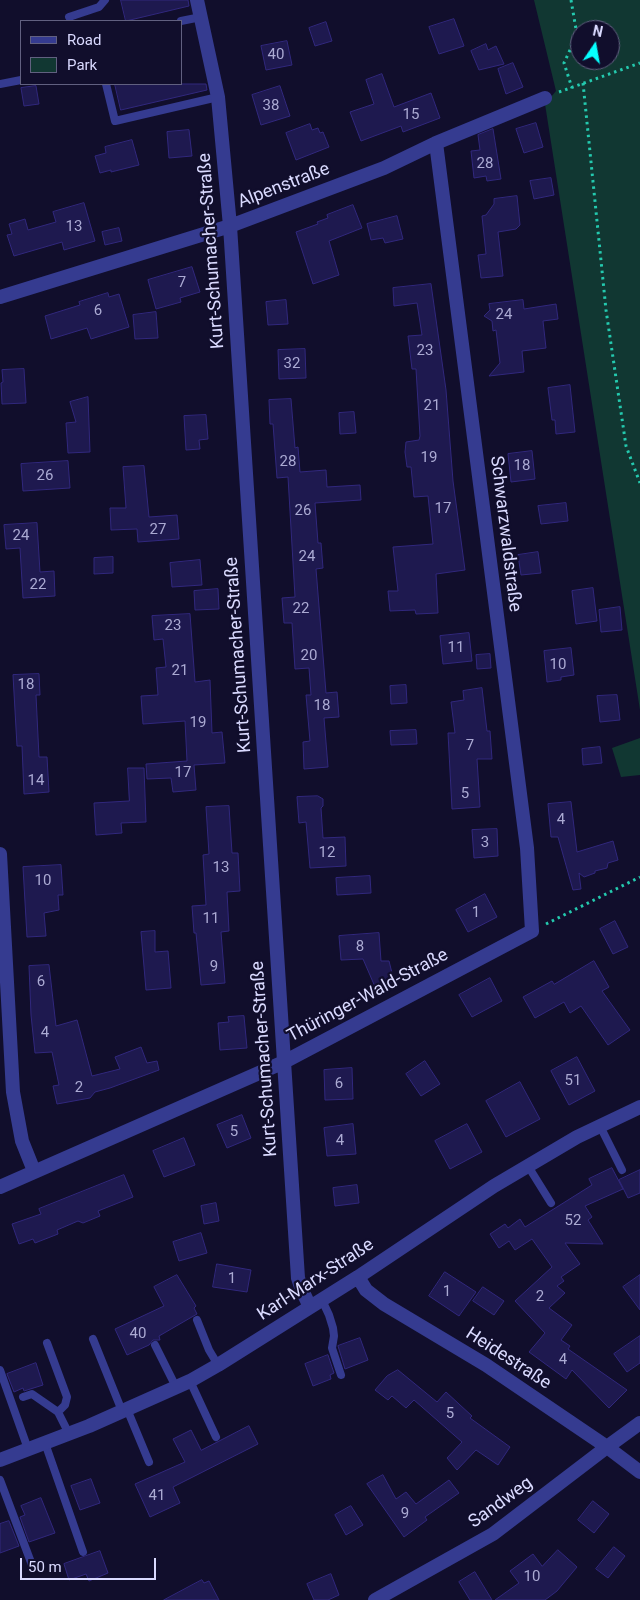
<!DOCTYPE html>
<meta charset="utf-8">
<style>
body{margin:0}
#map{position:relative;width:640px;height:1600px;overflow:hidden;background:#110e2c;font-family:Roboto,sans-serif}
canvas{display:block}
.legend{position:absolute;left:20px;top:20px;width:162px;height:65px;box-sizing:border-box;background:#110e2c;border:1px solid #616080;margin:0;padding:6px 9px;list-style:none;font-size:15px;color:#dadaff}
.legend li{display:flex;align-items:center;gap:10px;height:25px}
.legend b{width:25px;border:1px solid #616080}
.north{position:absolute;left:570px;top:20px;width:50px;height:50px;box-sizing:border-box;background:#110e2c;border:1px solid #616080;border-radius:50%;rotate:12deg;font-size:14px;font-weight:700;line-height:20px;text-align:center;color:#dadaff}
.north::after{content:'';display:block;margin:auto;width:18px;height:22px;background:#06fffe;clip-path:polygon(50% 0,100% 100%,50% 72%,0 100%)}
.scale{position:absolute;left:20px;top:1558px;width:136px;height:22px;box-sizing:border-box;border:2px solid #dadaff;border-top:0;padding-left:6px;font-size:15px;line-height:18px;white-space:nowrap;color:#dadaff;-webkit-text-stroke:4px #110e2c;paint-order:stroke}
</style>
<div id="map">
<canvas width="640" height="1600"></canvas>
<ul class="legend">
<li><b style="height:6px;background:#353b90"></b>Road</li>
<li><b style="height:14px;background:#113732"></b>Park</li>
</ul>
<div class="north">N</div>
<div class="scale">50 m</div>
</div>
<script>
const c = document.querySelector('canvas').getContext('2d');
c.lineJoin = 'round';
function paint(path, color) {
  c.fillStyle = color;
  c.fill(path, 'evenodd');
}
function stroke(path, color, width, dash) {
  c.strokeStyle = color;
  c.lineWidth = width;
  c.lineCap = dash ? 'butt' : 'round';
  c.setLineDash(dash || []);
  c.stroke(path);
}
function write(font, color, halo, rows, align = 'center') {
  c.font = font + ' Roboto,sans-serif';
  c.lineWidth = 4.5;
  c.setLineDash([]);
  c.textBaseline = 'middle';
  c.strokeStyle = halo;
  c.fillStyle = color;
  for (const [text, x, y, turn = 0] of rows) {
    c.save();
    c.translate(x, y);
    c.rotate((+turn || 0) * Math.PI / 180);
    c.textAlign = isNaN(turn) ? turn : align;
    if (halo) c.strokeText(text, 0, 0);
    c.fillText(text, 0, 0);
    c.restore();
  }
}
paint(new Path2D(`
 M534,0h106v710l-95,-606 11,-13zM580,30h30v30h-30z
 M640,738v37l-19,2 -9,-29z`), '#113732');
const building = new Path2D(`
 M121,0h67l1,6 -63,15z
 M454,19l10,27 -25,8 -10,-27z
 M326,22l6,19 -17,5 -6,-18z
 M287,41l5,24 -26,5 -5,-24z
 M486,44l2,6 8,-4 8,18 -25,6 -8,-19z
 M513,63l10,24 -17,7 -8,-25z
 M382,74l12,33 37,-14 9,25 -37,14 -2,-6 -40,15 -11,-29 24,-8 -8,-24z
 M115,84h91l1,6 -86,20z
 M36,86l3,18 -15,2 -3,-18z
 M280,86l10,30 -29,9 -9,-30z
 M536,123l7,24 -19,6 -8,-24z
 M310,124l2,6 6,-2 2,5 3,-1 6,15 -33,13 -10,-27z
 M493,129l8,50 -14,2 -1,-5 -12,2 -3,-27 9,-1 -2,-15z
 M189,130l3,26 -23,2 -2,-26z
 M132,140l7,25 -28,7v-2l-11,3 -5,-17 11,-3 -1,-6z
 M551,178l3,17 -20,4 -4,-18z
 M517,196l3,29 -4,4 -18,3 5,44 -22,2 -3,-23 8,-1 -4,-38 4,-1 8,-11v-5z
 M84,203l11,38 -31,9 -2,-8 -48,14 -7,-21 5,-1 -3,-10 16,-5 3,11 28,-8 -3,-10z
 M353,205l9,23 -33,13 10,34 -26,9 -17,-52 22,-8 -1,-2 11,-4 -1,-3z
 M397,216l6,23 -18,4 -2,-5 -12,2 -4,-16z
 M119,228l3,13 -17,4 -3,-13z
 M192,267l8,25 -20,6 1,4 -25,7 -8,-29z
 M431,284l15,106 7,91 12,89 -29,4 2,39 -22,1 -1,-4 -25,1 -2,-20h10l-5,-44 40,-3 -5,-48 -14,1 -3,-30h-4l-2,-15 1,-10 13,-2 1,-4 -4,-67h-4l-4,-33 14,-1 -5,-32 -23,3 -1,-18z
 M108,293l1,4 10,-3 10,33 -38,12 -4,-11 -36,11 -6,-23 35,-11 -1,-3z
 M286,300l2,24 -20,1 -2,-23z
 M523,300l1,9 32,-5 2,15 -15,2 3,27 -24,3 2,21 -35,4 11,-13 -4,-33 -3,1 -1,-10 -8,-5 6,-6 -1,-6z
 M156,312l2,26 -23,1 -2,-24z
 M305,349l1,29 -27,1 -1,-29z
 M24,369l2,34 -24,1 -1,-21 2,-1 -1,-12z
 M570,385l5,47 -19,2 -1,-14h-3l-4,-32z
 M88,397l2,55 -22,1 -2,-30 10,-1 -6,-20z
 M291,399l4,49 3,-1 2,25 26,-2 1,17 33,-2 1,15 -46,3 3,40h3l2,25 -7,1 10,124 11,-1 2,25 -15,1 4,49 -24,2 -1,-27 7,-1 -4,-46h5l-2,-27 -14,1 -3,-46h-8l-2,-25 13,-1 -7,-120 -11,1 -4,-54h-3l-1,-24z
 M354,412l2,21 -16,1 -1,-21z
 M206,415l2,24 -9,1 1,9 -14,1 -2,-34z
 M532,451l3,28 -24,3 -3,-28z
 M68,461l2,27 -47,3 -2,-27z
 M144,466l5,51 28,-2 2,24 -41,3 -1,-13 -26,1 -1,-22h16l-3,-41z
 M566,503l2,18 -27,3 -3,-18z
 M37,523l3,49 14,-1 1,25 -32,2 -3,-50 -14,1 -2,-24z
 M538,552l3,21 -20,2 -3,-20z
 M113,557v16l-19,1v-16z
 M200,560l2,25 -30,2 -2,-24z
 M593,588l4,33 -21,3 -4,-33z
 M218,589l1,20 -24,1 -1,-19z
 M620,607l2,23 -21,2 -2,-22z
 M190,614l5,68 15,-2 2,53 10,-1 3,31 -31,2 2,25 -23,2 -2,-14 -24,1 -1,-15 41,-3 -2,-40 -42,3 -2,-28 17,-1 -2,-27 10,-1 -3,-28 -9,1 -2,-24z
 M469,633l3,28 -29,3 -3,-28z
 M571,648l3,27 -13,2v3l-14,2 -3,-31z
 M490,654l1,14 -14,1 -1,-14z
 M39,674l1,21h-4l3,62h8l2,35 -25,2 -2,-48h-5l-4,-71z
 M406,685l1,18 -16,1 -1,-18z
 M482,688l5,43h3l2,28h-15l3,48 -28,2 -4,-76h7l-4,-31 13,-2 -1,-9z
 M617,695l3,25 -20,2 -3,-26z
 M416,730l1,14 -26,1 -1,-14z
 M600,747l2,16 -19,2 -1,-16z
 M128,768h16l2,54 -25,1 1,10 -26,2 -2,-32 35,-2z
 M318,796l5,3v7l-2,2 2,30 22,-1 1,29 -36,2 -4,-46 -7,1 -2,-26z
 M571,802l6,50 36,-11 5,19 -10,3 -1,5 -12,3v2l-11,4 -5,-4 2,16 -8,1 -15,-53h-7l-3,-33z
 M229,806l3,47h6l2,38 -13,1 2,39 -8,1 4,51 -24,2 -5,-52h-2l-2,-27 14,-1 -3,-50 6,-1 -3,-47z
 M497,829l1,27 -24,2 -2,-28z
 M61,865l2,30h-5l1,15 -15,3 2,23 -19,1 -4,-70z
 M370,876l1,17 -34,2 -1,-17z
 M485,894l12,23 -29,15 -12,-22z
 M615,921l13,26 -15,7 -13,-25z
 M155,931v21l13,-1 3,37 -25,2 -5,-58z
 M379,933l2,28h8l5,20 -18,8 -13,-30 -22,1 -2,-24z
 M594,961l15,26 -7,4 28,39 -22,15 -27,-39 -11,7 -6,-11 -29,16 -12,-21 29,-16 2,3z
 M49,965l7,61 21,-6 15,56 28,-7 -5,-12 26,-10 6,16 10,-2 2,9 -49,18 -15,4 -5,6 -33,6 -4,-18 6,-1 -7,-33 -17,1 -4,-38 -2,-49z
 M490,978l12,23 -30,16 -13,-22z
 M244,1016l3,32 -27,2 -2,-27 11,-1 -1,-5z
 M577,1057l18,34 -26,14 -18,-34z
 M425,1061l15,23 -19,12 -15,-22z
 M352,1068l1,31 -28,1 -1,-30z
 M520,1082l20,37 -34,18 -20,-36z
 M242,1115l9,23 -24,10 -10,-23z
 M353,1124l3,30 -29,2 -3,-28z
 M467,1124l15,28 -32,17 -15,-28z
 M184,1138l11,27 -31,12 -11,-26z
 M612,1168l11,21 -38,17 7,11 -4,3 15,24 -38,-1 15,21 -19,13 3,4 -7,5 8,7 -16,15 23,17 -11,15 9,6 -2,3 59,41 -18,18 -37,-38 -6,9 -37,-27 16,-19 -30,-32 37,-34 -20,-28 -17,11 -6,-9 -10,7 -9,-14 15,-10 3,4 12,-9 5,8 67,-42 -3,-6z
 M640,1170v23l-12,5 -9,-18z
 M124,1175l9,22 -35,14 2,5 -17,7 -5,-2 -21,9 1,4 -23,9 -2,-4 -14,5 -7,-20 29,-10 -2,-5z
 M357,1185l2,18 -24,3 -2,-18z
 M216,1203l3,18 -15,3 -3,-18z
 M201,1233l6,20 -28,8 -6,-19z
 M217,1264l34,6 -4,22 -34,-5z
 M445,1272l31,20 -17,24 -30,-20z
 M177,1275l19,31 -2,2 3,6 -38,22 1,4h-7l-4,5 -22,10 -12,-26 49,-23 -10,-19z
 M640,1275v35l-17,-23z
 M483,1287l21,14 -10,14 -21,-14z
 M640,1336v27l-13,9 -13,-18z
 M360,1338l8,22 -23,9 -7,-23z
 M328,1355l6,18 -4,2 1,4 -18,7 -8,-22z
 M36,1363l7,22 -19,6 -1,-3 -9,4 -7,-18z
 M398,1370l39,32 9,-10 26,24 -2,2 40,29 -12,18 -22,-15 -19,20 -10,-12 15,-16 -48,-42 -8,8 -14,-12 -4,4 -13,-10 12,-14z
 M249,1426l9,18 -85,43 7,16 -30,14 -15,-33 50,-22 -12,-23 18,-9 10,20z
 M383,1475l13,24 10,-7 10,12 33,-24 10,13 -34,24 2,3 -23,17 -37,-53z
 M91,1479l9,24 -20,7 -9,-24z
 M41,1498l14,35 -26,9 -9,-25 5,-2 -4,-9z
 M593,1501l16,13 -15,19 -16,-13z
 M351,1506l12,19 -17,10 -11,-20z
 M9,1521l10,25 -19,7v-29z
 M614,1547l11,9 -17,22 -12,-9z
 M558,1550l19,17 -20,24 -12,9h-50l24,-17 -9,-12 23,-17 9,12z
 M100,1551l8,22 -19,8 -3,-7 -17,6 -5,-16z
 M475,1572l17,28h-22l-11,-18z
 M331,1574l8,21 -11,5h-14l-7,-16z
 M202,1580l2,3 5,-2 10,19h-55z`);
paint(building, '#1e194f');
stroke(building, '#31287d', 1);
stroke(new Path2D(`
 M571,0l6,35 -13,28 8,25
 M583,83l23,227 20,136 14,37
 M559,92l81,-29
 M546,924l94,-47`), '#24c9ae', 3, [2.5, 4]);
stroke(new Path2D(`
 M69,17l30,-10 6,-7
 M181,21l20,-4
 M0,84l21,-4
 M106,84l9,37 103,-24
 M600,1126l22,44
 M528,1166l23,37
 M322,1300l7,15 4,13 1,8 -2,12 9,27
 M197,1320l12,30 9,15
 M93,1339l29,72
 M47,1343l20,54 -2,8 -7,7
 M155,1345l21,42
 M0,1370l28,79
 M190,1381l26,56
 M23,1397l9,-3 26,18 11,22
 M127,1409l22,53
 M45,1443l38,109
 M0,1480l32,85`), '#353b90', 8);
stroke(new Path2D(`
 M197,0l21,97 12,129 68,1052 4,12 8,17
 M0,297l230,-71 154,-58 52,-25 109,-45
 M0,854l13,238 9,49 12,30
 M0,1187l284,-125 248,-131 -5,-83 -91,-705
 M358,1277l8,13 18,14 102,61 121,82 33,25
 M0,1460l89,-34 101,-45 28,-16 140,-88 136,-91 83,-49 63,-30
 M375,1600l118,-66 114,-87 33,-24`), '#353b90', 14);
write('15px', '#abaad3', null, [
 ["40",276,55],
 ["38",271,106],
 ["15",411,115],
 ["28",485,164],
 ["13",74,227],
 ["7",182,283],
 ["6",98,311],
 ["24",504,315],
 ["23",425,351],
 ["32",292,364],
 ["21",432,406],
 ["19",429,458],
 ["28",288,462],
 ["18",522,466],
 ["26",45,476],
 ["17",443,509],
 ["26",303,511],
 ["27",158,530],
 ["24",21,536],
 ["24",307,557],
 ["22",38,585],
 ["22",301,609],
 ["23",173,626],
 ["11",456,648],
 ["20",309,656],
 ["10",558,665],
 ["21",180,671],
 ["18",26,685],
 ["18",322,706],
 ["19",198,723],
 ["7",470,746],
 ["17",183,773],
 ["14",36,781],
 ["5",465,794],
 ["4",561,820],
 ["3",485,843],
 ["12",327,853],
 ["13",221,868],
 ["10",43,881],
 ["1",476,913],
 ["11",211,919],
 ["8",360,947],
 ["9",214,967],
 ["6",41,982],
 ["4",45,1033],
 ["51",573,1081],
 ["6",339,1084],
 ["2",79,1088],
 ["5",234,1132],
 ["4",340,1141],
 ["52",573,1221],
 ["1",232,1279],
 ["1",447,1292],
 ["2",540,1297],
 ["40",138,1334],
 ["4",563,1360],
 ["5",450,1414],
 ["41",157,1496],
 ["9",405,1514],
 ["10",532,1577]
]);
write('18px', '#dadaff', '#110e2c', [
 ["Alpenstraße",284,186,-21],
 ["Kurt-Schumacher-Straße",212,251,-94],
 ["Schwarzwaldstraße",505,534,83],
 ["Kurt-Schumacher-Straße",239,655,-94],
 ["Thüringer-Wald-Straße",368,996,-28],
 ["Kurt-Schumacher-Straße",265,1059,-94],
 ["Karl-Marx-Straße",316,1280,-33],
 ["Heidestraße",508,1359,33],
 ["Sandweg",501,1503,-36]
]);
</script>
